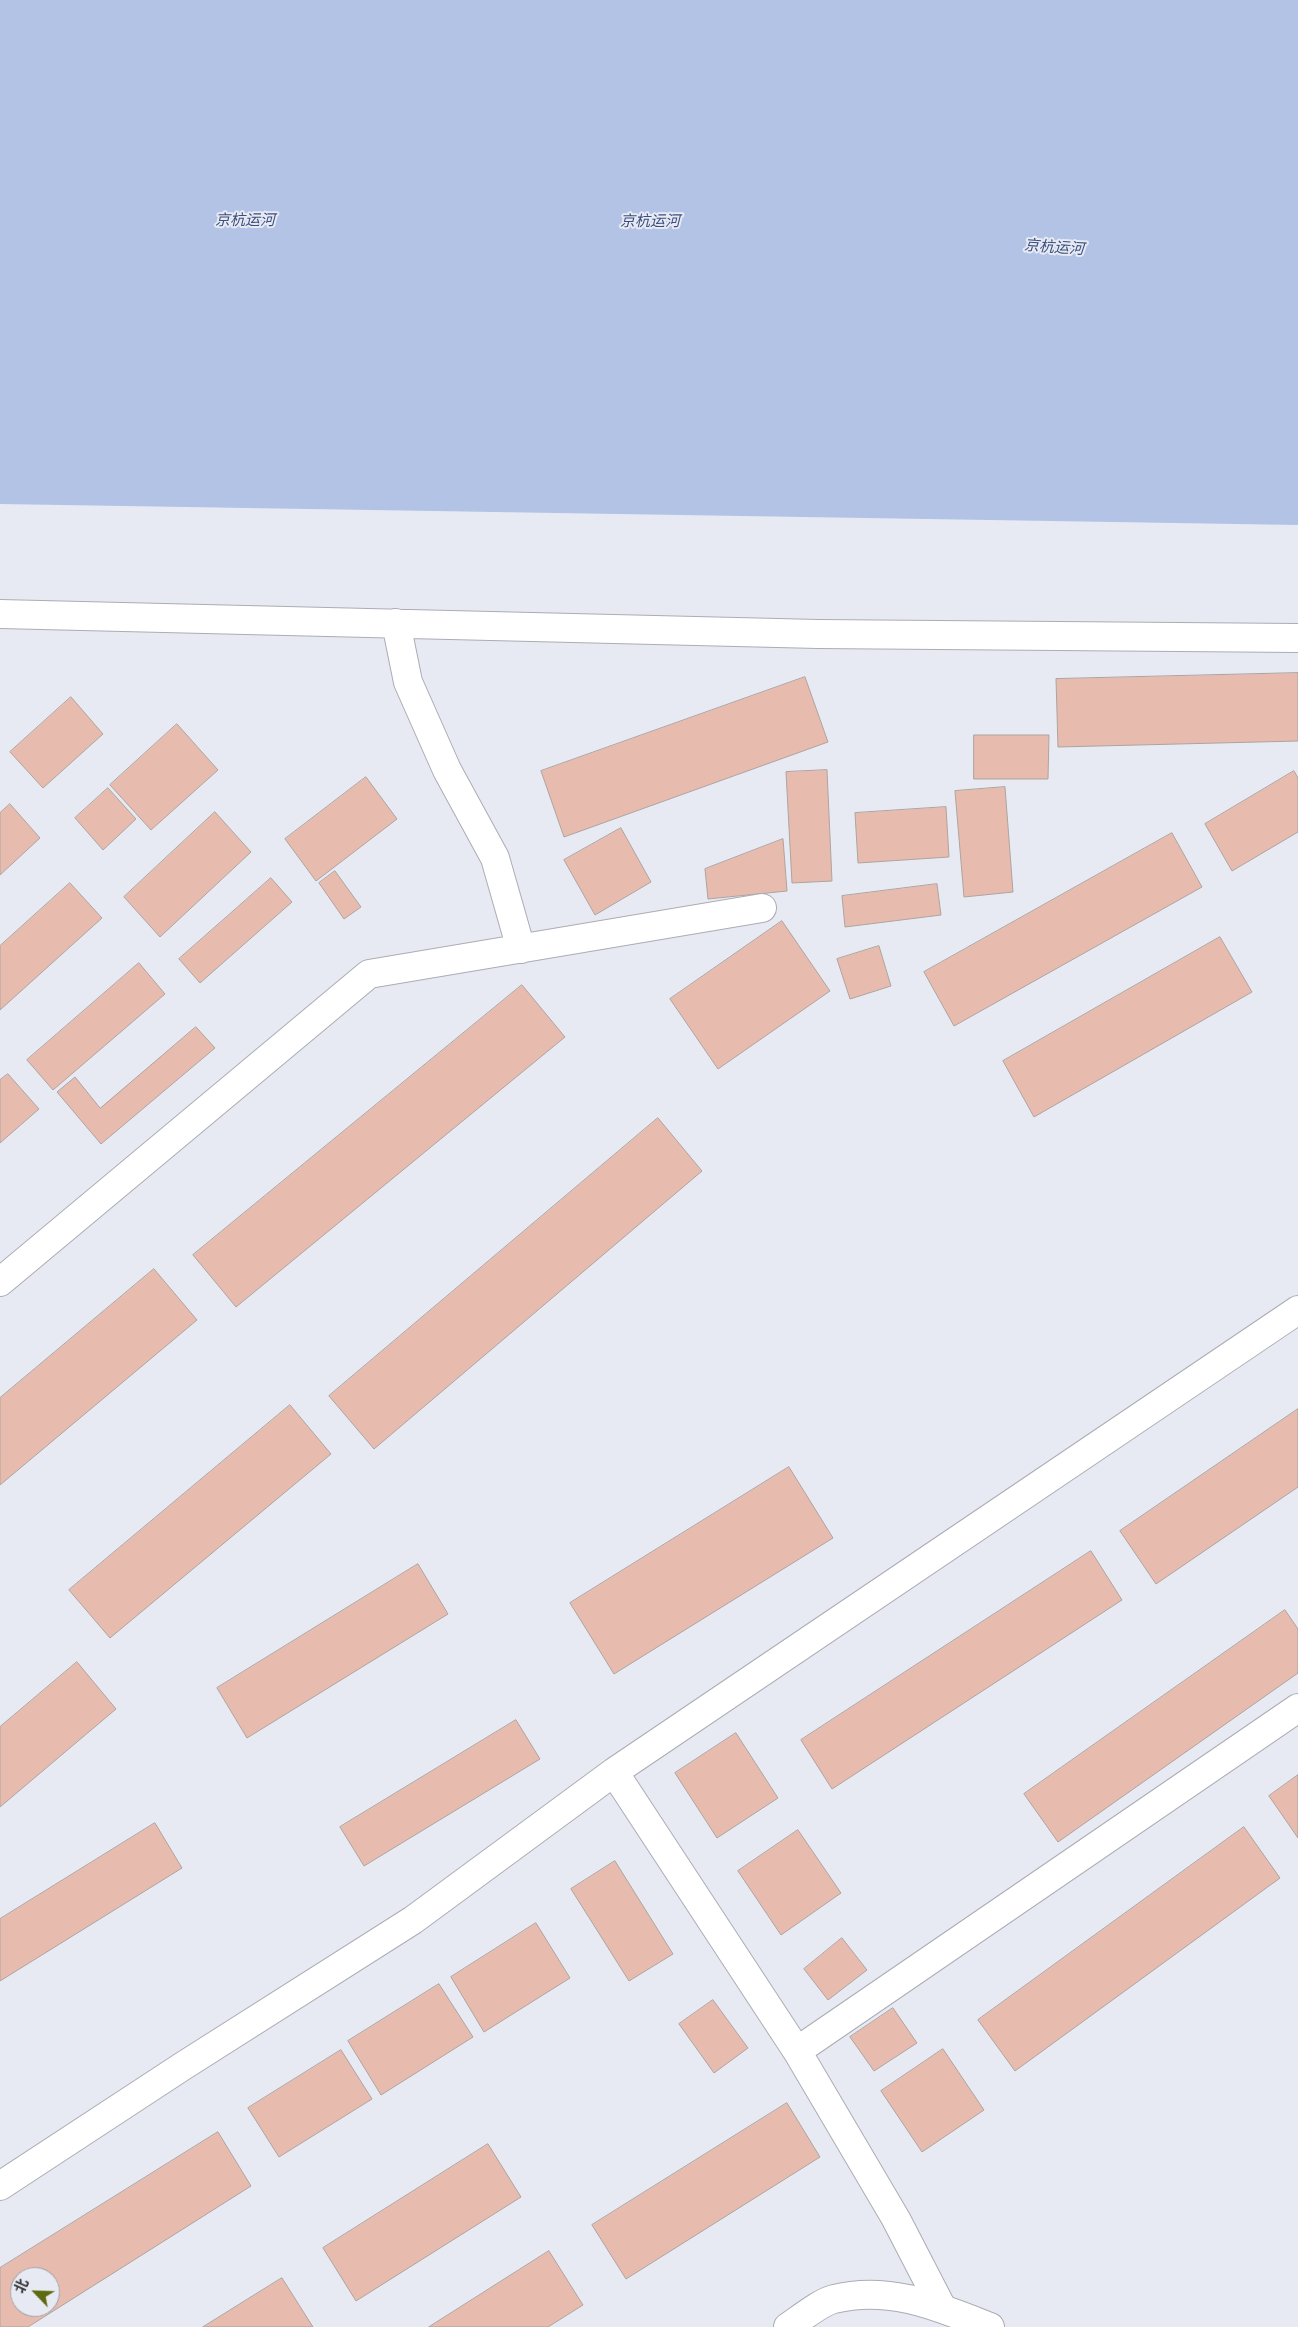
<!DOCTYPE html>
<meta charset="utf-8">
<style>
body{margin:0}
#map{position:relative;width:1298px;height:2327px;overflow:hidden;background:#e8eaf3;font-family:"Varela Round","Noto Sans SC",sans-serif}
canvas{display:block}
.north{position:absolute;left:10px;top:2267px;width:50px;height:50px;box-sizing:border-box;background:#e8eaf3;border:1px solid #9fa0a7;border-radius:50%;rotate:294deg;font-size:14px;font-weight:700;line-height:20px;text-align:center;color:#323236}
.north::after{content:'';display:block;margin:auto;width:18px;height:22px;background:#5e6a11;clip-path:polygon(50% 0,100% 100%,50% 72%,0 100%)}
</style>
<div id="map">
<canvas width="1298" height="2327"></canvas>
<div class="north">北</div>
</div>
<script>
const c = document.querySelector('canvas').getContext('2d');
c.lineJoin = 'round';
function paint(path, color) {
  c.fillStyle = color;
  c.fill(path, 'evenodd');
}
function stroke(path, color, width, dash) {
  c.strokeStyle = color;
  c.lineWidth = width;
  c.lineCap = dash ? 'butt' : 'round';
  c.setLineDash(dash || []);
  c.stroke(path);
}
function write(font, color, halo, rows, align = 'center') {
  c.font = font + ' "Varela Round","Noto Sans SC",sans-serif';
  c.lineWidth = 4;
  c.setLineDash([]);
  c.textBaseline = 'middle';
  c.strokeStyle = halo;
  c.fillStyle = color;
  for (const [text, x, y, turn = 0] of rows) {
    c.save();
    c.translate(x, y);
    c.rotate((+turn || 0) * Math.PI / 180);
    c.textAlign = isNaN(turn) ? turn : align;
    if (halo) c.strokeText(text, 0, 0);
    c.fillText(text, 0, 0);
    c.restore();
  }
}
paint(new Path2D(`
 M0,0h1298v525l-1298,-21z`), '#b2c3e6');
const building = new Path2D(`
 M1298,673v68l-240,6 -2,-68z
 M805,677l23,65 -264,95 -23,-66z
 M71,697l32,37 -60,54 -33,-36z
 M177,724l41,46 -67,60 -41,-45z
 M974,735h75l-1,44h-74z
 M827,770l5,111 -40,2 -6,-111z
 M1294,771l4,7v54l-66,39 -27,-47z
 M366,777l31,42 -81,62 -31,-42z
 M1005,787l8,105 -49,5 -9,-106z
 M108,788l28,31 -33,31 -28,-32z
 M10,804l30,34 -40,37v-62z
 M946,807l3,50 -91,6 -3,-50z
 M215,812l36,40 -91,85 -36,-40z
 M621,828l30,54 -56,33 -31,-55z
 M1172,833l30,54 -248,139 -30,-54z
 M783,839l4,52 -79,8 -3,-30z
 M335,871l26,36 -17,12 -25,-36z
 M271,878l21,24 -92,81 -21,-24z
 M70,883l32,35 -102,92v-64z
 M937,884l4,31 -96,12 -3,-31z
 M782,921l48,70 -112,78 -48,-70z
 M1220,937l32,55 -218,125 -31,-56z
 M879,946l12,40 -41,13 -13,-40z
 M139,963l26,31 -112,96 -26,-30z
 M522,985l43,52 -329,270 -43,-52z
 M196,1027l19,21 -114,96 -44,-52 18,-15 25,31z
 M8,1074l31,35 -39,34v-63z
 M658,1118l44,53 -328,278 -45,-53z
 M154,1269l43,51 -197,165v-87z
 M290,1405l41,49 -221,184 -41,-48z
 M1298,1409v78l-142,97 -36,-53z
 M789,1467l44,71 -219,136 -44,-71z
 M1091,1551l31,49 -290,189 -31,-49z
 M418,1564l30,50 -201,124 -30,-50z
 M1285,1610l13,19v44l-240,169 -34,-48z
 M77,1662l39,47 -116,98v-80z
 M516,1720l24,39 -176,107 -24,-39z
 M736,1733l42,65 -61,40 -42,-65z
 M1298,1775v63l-29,-42z
 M155,1823l27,45 -182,113v-62z
 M1244,1827l36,51 -265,193 -37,-51z
 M798,1830l43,63 -60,42 -43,-64z
 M615,1861l58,93 -44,27 -58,-92z
 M536,1923l34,55 -86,54 -33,-55z
 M842,1938l25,32 -39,30 -24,-31z
 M439,1984l34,53 -92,58 -33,-54z
 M713,2000l35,48 -34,25 -35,-49z
 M893,2008l24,35 -43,28 -24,-34z
 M943,2049l41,61 -62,42 -41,-61z
 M341,2050l31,49 -93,58 -31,-49z
 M787,2103l33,54 -194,122 -34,-54z
 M218,2132l33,54 -223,141h-28v-59zM20,2277h30v30h-30z
 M488,2144l33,53 -165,104 -33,-53z
 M549,2251l34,54 -35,22h-119z
 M282,2278l31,49h-110z`);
paint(building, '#e7bcae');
stroke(building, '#ada3a0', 1);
const minor = new Path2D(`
 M0,614l818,20 480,4
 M396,623l12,59 39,88 48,88 26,91
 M0,1282l369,-308 393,-66
 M614,1772l684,-462
 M797,2051l501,-343
 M0,2186l183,-120 230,-146 201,-148 183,279 99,168 46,89`);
const major = new Path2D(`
 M788,2327c12,-8 33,-25 46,-28 55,-14 105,8 156,28`);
stroke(minor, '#abacb5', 30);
stroke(major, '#abacb5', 30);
stroke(minor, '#fff', 28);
stroke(major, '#fff', 28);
write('italic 15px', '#3a4f7f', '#e8eaf3', [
 ["京杭运河",245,221],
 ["京杭运河",650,222],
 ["京杭运河",1054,248,4]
]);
</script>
